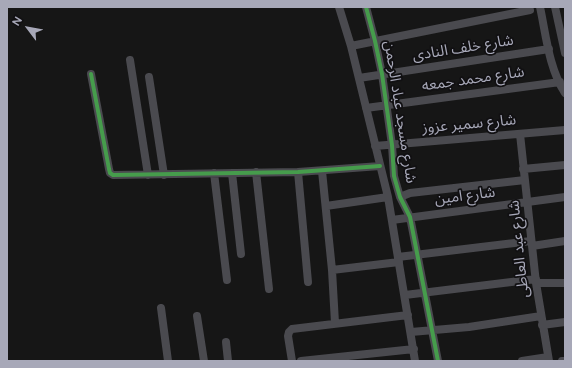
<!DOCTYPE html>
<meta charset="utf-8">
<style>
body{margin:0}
#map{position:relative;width:572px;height:368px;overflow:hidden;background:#161616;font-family:Figtree,sans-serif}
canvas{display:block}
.frame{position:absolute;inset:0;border:8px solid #a7a8b8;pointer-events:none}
.north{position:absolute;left:8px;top:8px;width:40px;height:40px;-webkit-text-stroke:3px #111012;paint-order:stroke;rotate:302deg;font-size:11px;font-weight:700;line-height:16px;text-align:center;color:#a7a8b8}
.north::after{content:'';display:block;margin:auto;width:14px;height:18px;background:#a7a8b8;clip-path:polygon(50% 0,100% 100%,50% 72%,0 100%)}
</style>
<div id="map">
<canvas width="572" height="368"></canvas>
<div class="frame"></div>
<div class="north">N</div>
</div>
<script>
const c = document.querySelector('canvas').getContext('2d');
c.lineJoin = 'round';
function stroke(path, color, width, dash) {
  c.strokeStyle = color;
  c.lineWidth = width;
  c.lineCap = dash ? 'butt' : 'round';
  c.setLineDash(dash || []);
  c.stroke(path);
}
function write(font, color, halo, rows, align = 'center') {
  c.font = font + ' Figtree,"Noto Sans Arabic",sans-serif';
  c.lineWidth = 3.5;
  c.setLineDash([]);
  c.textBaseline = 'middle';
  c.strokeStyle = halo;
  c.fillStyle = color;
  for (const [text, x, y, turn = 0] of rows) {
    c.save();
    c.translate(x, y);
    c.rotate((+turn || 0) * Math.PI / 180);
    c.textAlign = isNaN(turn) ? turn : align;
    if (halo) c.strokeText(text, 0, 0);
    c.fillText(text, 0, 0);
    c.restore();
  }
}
stroke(new Path2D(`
 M339,7l12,39 37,151 27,164
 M366,7l9,34 7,33 10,71 2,31 6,21 10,20 28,144
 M540,7c6,28 9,62 25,86
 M555,7l10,46
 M351,46l179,-36
 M130,60l18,115
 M91,74l18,95 1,4 3,2 185,-3 82,-6
 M149,77l15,98
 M359,78l190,-29
 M366,108l194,-26
 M520,134l16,149 13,78
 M375,146l190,-16
 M523,169l42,-4
 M322,171l10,99 3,53
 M256,172l13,117
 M298,172l10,110
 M214,173l13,107
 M232,173l9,81
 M400,197l10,-4 115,-13
 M326,206l62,-9
 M392,220l173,-23
 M532,246l33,-5
 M398,257l133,-16
 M332,270l67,-8
 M536,283h29
 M405,295l131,-16
 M161,308l7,53
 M197,316l7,45
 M542,325l23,-3
 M411,332l58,-5 72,-11
 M226,342l2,19
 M292,361l-4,-25 1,-4 3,-3 116,-14
 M301,361l113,-12
 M522,361l26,-4
 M562,361h3`), '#4a4a4f', 8);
stroke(new Path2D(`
 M366,7l9,34 7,33 10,71 2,31 6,21 10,20 28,144
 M91,74l18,95 1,4 3,2 185,-3 82,-6`), '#469c4c', 4);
write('15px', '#a7a8b8', '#111012', [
 ["شارع خلف النادى",463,48,-9],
 ["شارع محمد جمعه",473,79,-8],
 ["شارع مسجد عباد الرحمن",400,112,81],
 ["شارع سمير عزوز",469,124,-5],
 ["شارع امين",465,196,-7],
 ["شارع عبد العاطى",519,249,-96]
]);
</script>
